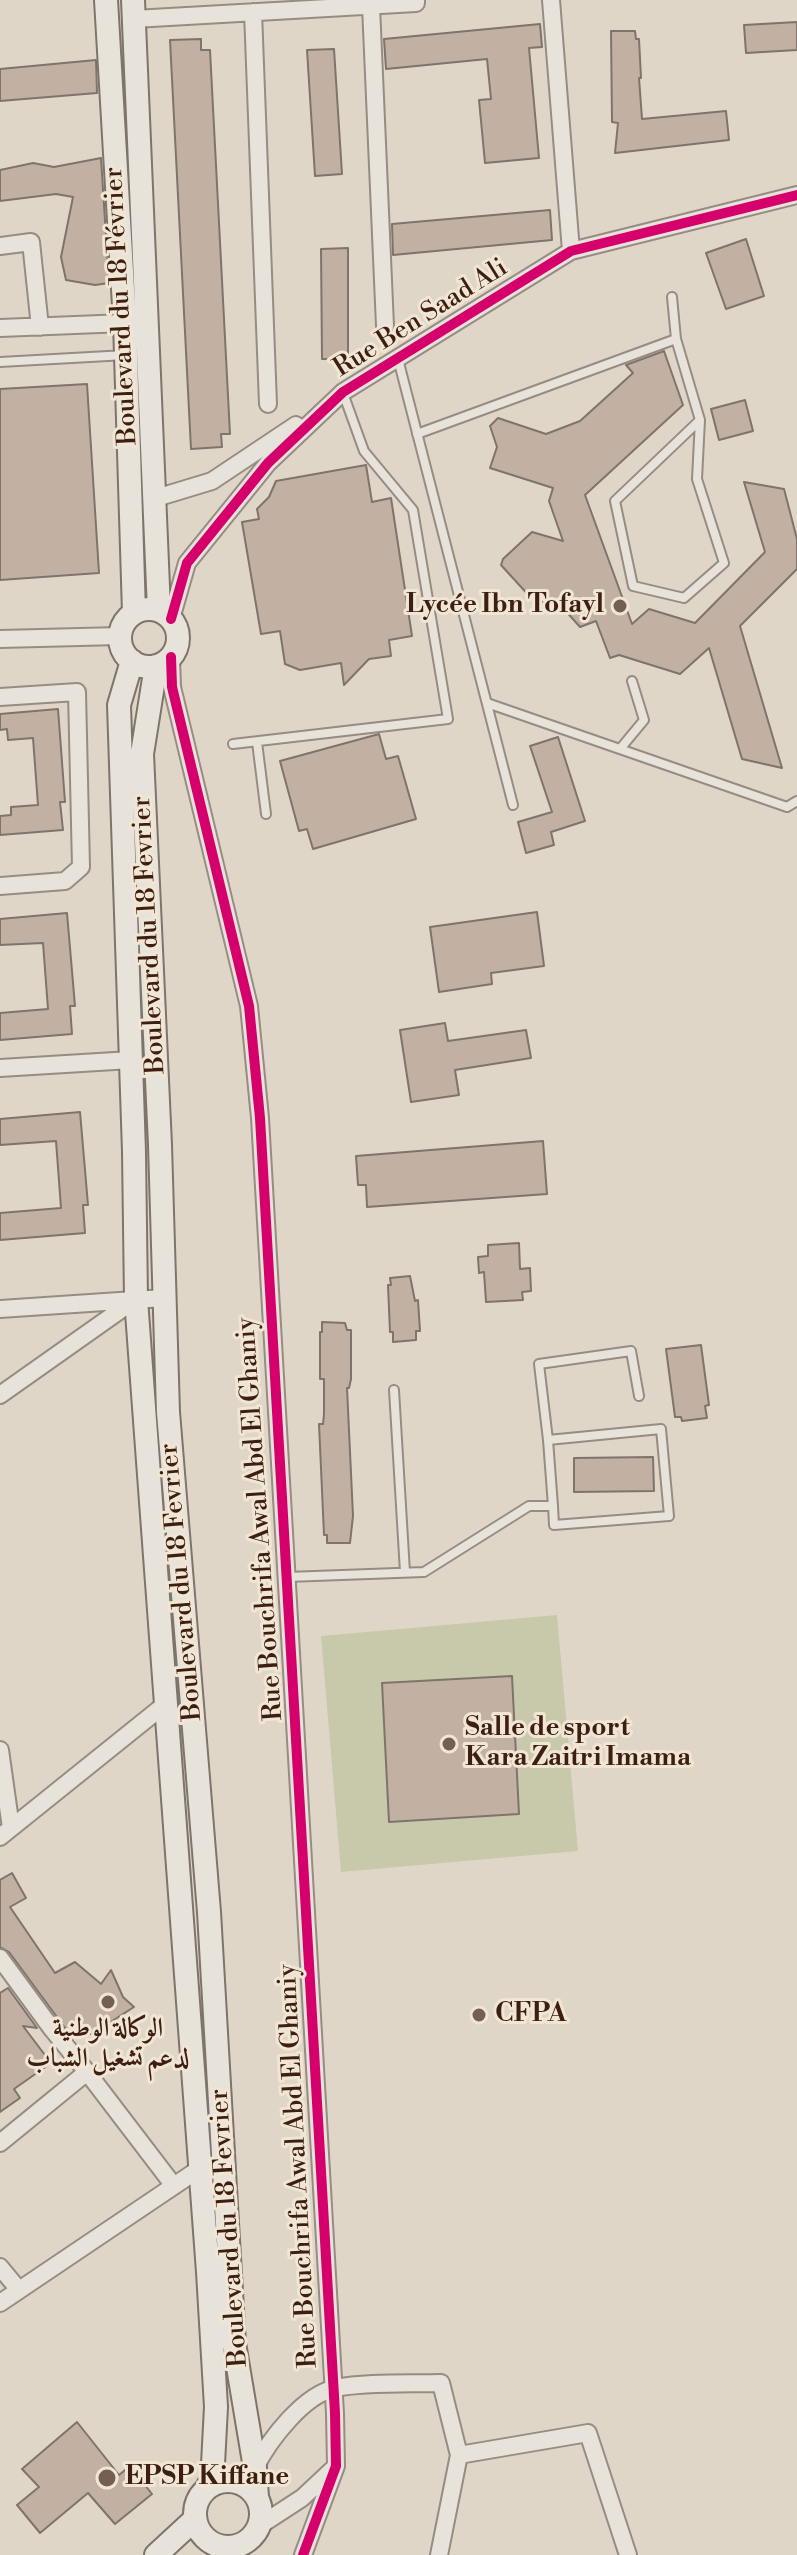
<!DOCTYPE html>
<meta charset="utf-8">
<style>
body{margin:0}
canvas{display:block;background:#e0d6c8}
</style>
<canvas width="797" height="2555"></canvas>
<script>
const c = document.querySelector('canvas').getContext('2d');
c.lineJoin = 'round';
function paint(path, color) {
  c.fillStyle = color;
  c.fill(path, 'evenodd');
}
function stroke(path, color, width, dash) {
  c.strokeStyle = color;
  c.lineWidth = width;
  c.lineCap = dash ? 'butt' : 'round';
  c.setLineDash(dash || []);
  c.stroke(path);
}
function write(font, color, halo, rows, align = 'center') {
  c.font = font + ' "Libre Bodoni",Amiri,serif';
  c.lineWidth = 6;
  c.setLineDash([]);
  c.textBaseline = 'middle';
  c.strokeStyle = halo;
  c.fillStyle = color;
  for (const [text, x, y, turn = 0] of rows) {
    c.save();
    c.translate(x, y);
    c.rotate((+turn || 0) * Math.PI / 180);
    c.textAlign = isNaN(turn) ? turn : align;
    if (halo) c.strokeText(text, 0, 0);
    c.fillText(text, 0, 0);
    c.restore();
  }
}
paint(new Path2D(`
 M557,1615l21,236 -237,21 -20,-236z`), '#c8c9aa');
const building = new Path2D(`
 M797,22v28l-51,3 -2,-28z
 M540,24l2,23 -13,1 10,110 -54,5 -6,-63 12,-1 -4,-40 -101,10 -2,-30z
 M611,31h24l1,8h3l2,39h-2l3,41 84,-8 3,29 -114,13 3,-30 -6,-1z
 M201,39v11h9l20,384h-9l1,13 -31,2 -21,-409z
 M334,49l8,125 -27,2 -8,-126z
 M96,60l1,33 -97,8v-32z
 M101,158l8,125 -14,2 -29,-5 -5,-23 12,-60 -17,-3 -56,7v-31l33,-7 21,4z
 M550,210l2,30 -159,15 -1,-31z
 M746,239l18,57 -38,13 -20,-56z
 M348,248v111h-26l-1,-110z
 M664,351l19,54 -98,90 47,129 17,-15 46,14 70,-71 -21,-70 40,7 13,50v30l-57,57 42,142 -40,-9 -33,-111 -29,26 -61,-19 -9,3 -14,-37 -16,6 -16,-18 -32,-10 -31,-34 2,-6 29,-27 31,9 -14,-40 4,-13 -63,-20 7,-21 -7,-21 8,-8 48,16 34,-13 53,-48 -7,-8z
 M87,384l12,189 -99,7v-191z
 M745,400l8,31 -34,9 -8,-31z
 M366,465l6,37 19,-4 21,138 -23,4 2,16 -22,3 -25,26 -3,-22 -41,7 -15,-6 -5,-33 -19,3 -19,-112 17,-3 -2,-10 12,-12 7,-16z
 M58,709l7,93h-5l3,28 -63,5v-19l11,-1v-8l27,-2 -5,-67 -25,2 -1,-11 -7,1v-16z
 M379,734l7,25 12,-3 18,63 -103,30 -6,-20 -8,2 -19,-70z
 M558,737l27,84 -34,11 3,13 -28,8 -8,-31 34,-10 -22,-66z
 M537,912l7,54 -53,7 1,11 -53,8 -9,-65z
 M67,913l8,93h-5l2,28 -72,6v-27l48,-4 -5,-66 -43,2v-26z
 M445,1023l3,18 78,-11 5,28 -76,12 4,25 -48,7 -11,-72z
 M80,1112l8,93h-5l2,28 -85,7v-27l61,-5 -5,-67 -56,4v-26z
 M543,1141l4,53 -180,13 -1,-22h-8l-2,-29z
 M519,1243l1,26 10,-1 1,23 -9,1 1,8 -37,2 -2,-30 -5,1 -1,-16 10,-1v-11z
 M410,1276l5,25 3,-1 2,31h-4v9l-23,2v-10h-3l-2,-47h3l-1,-7z
 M322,1322l23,1 2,7h4v49l-2,9h-2l6,128 -3,27h-23v-8h-3l-5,-111h4l1,-10v-35h-4v-47h2z
 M701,1345l8,60 -4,1 2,12 -25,3 -1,-4h-6l-9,-68z
 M653,1457l1,34 -80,1v-34z
 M512,1676l7,138 -130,8 -7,-139z
 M12,1873l14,25 -16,9 45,66 20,-11 26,22 10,-14 12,27 11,10 -42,27 -24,-2 -59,-80 -9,-5v-67z
 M8,1988l29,40 -14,-2 28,37 -37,26 6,9 -20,14v-119z
 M77,2422l42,53 11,-9 22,28 -37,30 -27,-31 -48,40 -23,-28 22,-18 -17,-18z`);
paint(building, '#c2b1a2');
stroke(building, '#7e746c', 2);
const lane = new Path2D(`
 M676,339l24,81 -85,81 18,85 51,12 40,-35 -27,-84 3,-59
 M398,359l115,446
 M0,362l126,-7
 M417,434l259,-95 -4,-42
 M487,703l300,104 10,-6
 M257,742l9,72
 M233,744l215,-25 -35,-209 -49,-59 -21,-58
 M620,749l24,-29 -12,-39
 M394,1390l11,182
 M548,1440l-9,-76 92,-13 8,45
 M287,1577l137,-5 105,-66h24l1,19 115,-9 -8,-87 -113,11 5,66`);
const street = new Path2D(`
 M551,0l20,251
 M371,6l14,320
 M253,12l15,392
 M134,19l282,-16v-3
 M0,246l31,-4 9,85
 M0,328l125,-5
 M156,498l56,-17 84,-56
 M171,619l16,-56 81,-100 75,-71 228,-141 226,-56
 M0,639l120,-3
 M171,657l1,30 77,319 11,112 75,1295 1,53 -33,89
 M0,697l77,-5 4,175 -16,14 -65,5
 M0,1068l131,-8
 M0,1309l164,-11
 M0,1395l136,-96
 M0,1750l11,78
 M0,1837l168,-135
 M0,1958l52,71 35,43 -87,71
 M87,2072l87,114
 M0,2267l19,23
 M0,2303l199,-134
 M459,2455l129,-22 40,122
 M255,2468c14,-28 49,-74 81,-80 29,-6 74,-4 105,-5l18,72 -20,100
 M259,2526l43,-28 31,-29
 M231,2555l1,-8`);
const secondary = new Path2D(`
 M106,0l19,323 9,290
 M133,0l26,610
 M120 638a29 29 0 1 1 58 0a29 29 0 1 1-58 0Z
 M132,661l-13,44 15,447 2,147 72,973 8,135 -4,76 -4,3
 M156,666l-14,88 18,391 8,267 41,500 25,431 21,125 2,29
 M195 2514a33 33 0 1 1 66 0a33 33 0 1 1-66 0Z
 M156,2555l39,-36`);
stroke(lane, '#968c83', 12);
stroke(street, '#968c83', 20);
stroke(secondary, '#7e746c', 26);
stroke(lane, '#e7e2da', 8);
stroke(street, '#e7e2da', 16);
stroke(secondary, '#e7e2da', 22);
stroke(new Path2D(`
 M171,619l16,-56 81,-100 75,-71 228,-141 226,-56
 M171,657l1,30 77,319 11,112 75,1295 1,53 -33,89`), '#d6006c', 10);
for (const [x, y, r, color] of [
 [620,606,8,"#755e52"],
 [449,1744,8,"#755e52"],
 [108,2002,8,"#755e52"],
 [479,2015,8,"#755e52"],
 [107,2478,10,"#755e52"]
]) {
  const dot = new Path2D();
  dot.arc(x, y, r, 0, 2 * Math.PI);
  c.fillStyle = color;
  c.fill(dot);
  stroke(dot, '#f1e6d4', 3);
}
write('26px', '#3c1e12', '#f1e6d4', [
 ["Boulevard du 18 Février",122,306,-93],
 ["Rue Ben Saad Ali",421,319,-32],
 ["Boulevard du 18 Fevrier",150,935,-93],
 ["Rue Bouchrifa Awal Abd El Ghaniy",261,1519,-94],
 ["Boulevard du 18 Fevrier",182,1582,-95],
 ["Rue Bouchrifa Awal Abd El Ghaniy",299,2166,-93],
 ["Boulevard du 18 Fevrier",230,2228,-94]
]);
write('bold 26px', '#3c1e12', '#f1e6d4', [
 ["Lycée Ibn Tofayl",604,606,"right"],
 ["Salle de sport",465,1729],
 ["Kara Zaitri Imama",465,1759],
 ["CFPA",495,2015],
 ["الوكالة الوطنية",108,2030,"center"],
 ["لدعم تشغيل الشباب",108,2060,"center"],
 ["EPSP Kiffane",125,2478]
], 'left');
</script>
